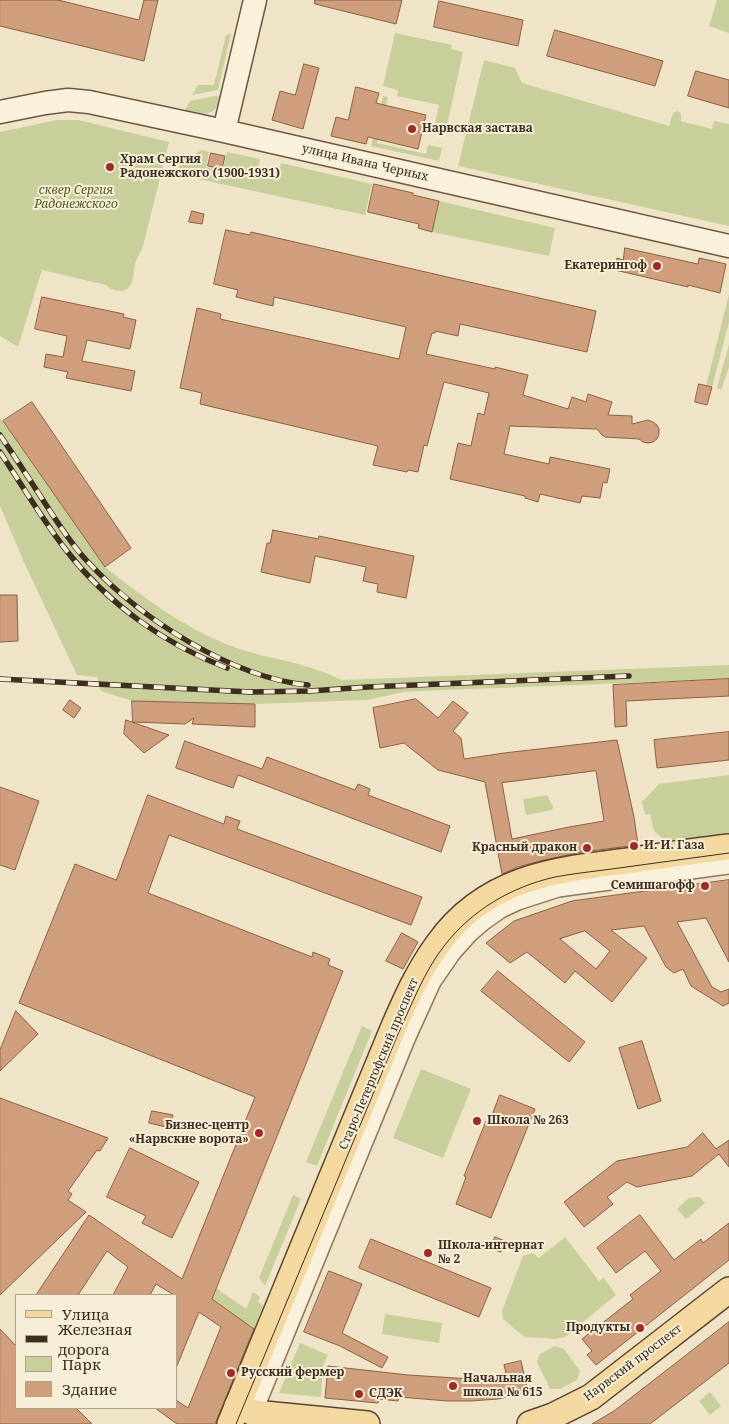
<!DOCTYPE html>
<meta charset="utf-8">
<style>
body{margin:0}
#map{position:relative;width:729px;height:1424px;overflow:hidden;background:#f0e4c8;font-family:"Noto Serif",serif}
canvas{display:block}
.legend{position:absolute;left:15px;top:1294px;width:162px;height:115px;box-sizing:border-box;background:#f7eed8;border:1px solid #ada18e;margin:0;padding:6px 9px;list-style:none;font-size:15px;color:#3d2e20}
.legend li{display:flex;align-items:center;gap:10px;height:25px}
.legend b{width:25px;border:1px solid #ada18e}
</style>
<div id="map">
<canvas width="729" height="1424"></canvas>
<ul class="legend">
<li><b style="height:6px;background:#f3d9a0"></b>Улица</li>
<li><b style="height:6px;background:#3d2e20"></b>Железная дорога</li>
<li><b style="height:14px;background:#c9cf9b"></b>Парк</li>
<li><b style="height:14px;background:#cf9f7d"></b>Здание</li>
</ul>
</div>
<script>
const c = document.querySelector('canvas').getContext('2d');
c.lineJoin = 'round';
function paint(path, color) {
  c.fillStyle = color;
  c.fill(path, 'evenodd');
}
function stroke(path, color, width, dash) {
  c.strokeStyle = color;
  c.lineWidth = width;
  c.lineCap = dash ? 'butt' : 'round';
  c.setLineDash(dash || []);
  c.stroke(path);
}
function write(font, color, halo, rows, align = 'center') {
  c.font = font + ' "Noto Serif",serif';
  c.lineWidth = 4;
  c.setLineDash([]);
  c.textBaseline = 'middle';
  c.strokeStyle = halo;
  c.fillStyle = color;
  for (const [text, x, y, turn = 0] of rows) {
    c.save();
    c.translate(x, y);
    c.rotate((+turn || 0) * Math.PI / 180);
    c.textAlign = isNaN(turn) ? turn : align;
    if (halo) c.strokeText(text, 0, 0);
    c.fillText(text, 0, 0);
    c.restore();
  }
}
paint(new Path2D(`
 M717,0h12v33l-20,-7z
 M395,33l57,12 -1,4 12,3 -16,74 -12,-2 4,-19 -42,-9 1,-6 -15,-4z
 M231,34l-13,56 -26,5 6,-10h16l12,-50z
 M484,60l31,8 7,15 147,43 4,-13 4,-2 4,2v8l31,8 2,-8 15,3v102l-271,-60z
 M216,96l6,1c-8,21 -18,18 -37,13l5,-9z
 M383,96l5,1 -11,46 49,11 2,-9 14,3 -3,13 -68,-15z
 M57,120h21l91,22 -26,104c-2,5 -5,10 -7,15 -3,9 -1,30 -15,30 -6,0 -11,-2 -15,-6l-64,-15 -24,77 -18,-11v-204z
 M202,150l7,2 -3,15 17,4 4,-19 33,7 -3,17 20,4 4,-17 91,21 -7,31 -190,-41c5,-12 16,-18 27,-24z
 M439,201l116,27 -6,28 -117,-24z
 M729,294v28l-17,65 -6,-1z
 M729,344v23l-8,23 -4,-2z
 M0,418l105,149c44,35 93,71 148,86 16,5 33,7 49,12 14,4 27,9 40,15l387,-15v14l-309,12 -16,1 -37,8 -112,4 -123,-3 -31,-10 -4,-14 -20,-2 -54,-115 -23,-54z
 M729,775v61l-60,8 -15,-13 -4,-17 -5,1 -3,-13 17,-18z
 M547,795l6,12 -1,3 -26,5 -3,-16z
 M362,1026l10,5 -55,135 -11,-4z
 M421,1069l50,20 -28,69 -50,-20z
 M293,1195l8,4 -36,87 -6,-8z
 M700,1197l5,6 -19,16 -9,-10 12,-11z
 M565,1237l34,44 5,-3 12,17 -51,42 -10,2 -30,-2 -8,-6 -14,-12 -1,-8 21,-55 10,-3 6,5z
 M216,1288l30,21 7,-17 7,5 -2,5 5,3 -9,24 -42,-30z
 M385,1314l57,9 -3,20 -57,-9z
 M300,1343l28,12 -5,10 -2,32 -42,-4z
 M555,1346l9,3 16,22 -3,9 -17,9h-10l-13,-27 3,-8z
 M710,1392l11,14 -11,9 -11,-14z`), '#c9cf9b');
const building = new Path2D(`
 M0,0h58l81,20 5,-20h14l-14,61 -144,-35z
 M315,0h87l-6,24 -81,-20z
 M439,1l84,19 -5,26 -84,-19z
 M555,30l108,31 -8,25 -108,-30z
 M304,64l15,4 -16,61 -31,-9 8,-29 15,4z
 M696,71l33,9v28l-41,-12z
 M356,87l23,6 -3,10 50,12 -8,34 -50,-12 -2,7 -35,-8 5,-19 12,3z
 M211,153l14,3 -3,13 -14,-3z
 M374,184l39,9v2l26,6 -7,31 -14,-4 1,-4 -51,-12z
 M192,211l12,3 -2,10 -13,-2z
 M226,230l24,5 1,-3 345,79 -9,41 -127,-28 -2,12 -23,-5v2h-3l-6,21 69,15v-2l33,8 -5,20 45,14 4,-12 14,5 2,-8 24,8 -4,13 24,1v8l16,-4 5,2 4,3 2,4v5l-2,5 -4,3 -5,1 -5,-1 -4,-3 -34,-2 -3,-2 -5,-6 -87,-3 -6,28 45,10 1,-7 60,12 -3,14 -4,-1 -3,16 -18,-2 -2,7 -40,-9 -2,8 -13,-4v-2l-75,-17 8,-36 13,3 7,-33 6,2 5,-22 -45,-11 -17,64 -3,-1 -6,27 -10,-2 -1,2 -34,-7 5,-19 -178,-42 2,-11 -22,-5 17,-80 24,6 -1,5 179,40 7,-32 -132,-30 -1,9 -37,-9 2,-7 -24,-6z
 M625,248l73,16 1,-6 27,6 -6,29 -32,-8v2l-73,-17 2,-12 6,2z
 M42,297l82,17 -1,3 13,3 -6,29 -43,-9 -5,21 53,10 -4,20 -65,-13 2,-6 -24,-5 2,-13 17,3 4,-21 -32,-7z
 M699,384l13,3 -5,18 -12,-3z
 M32,402l99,146 -26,19 -102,-146z
 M273,530l45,9 1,-3 95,20 -8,42 -29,-6 1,-8 -15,-3 3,-14 -51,-11 -5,27 -49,-11 6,-29h3z
 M0,595h17l1,46 -18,1z
 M729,679v17l-103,5 1,25 -12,1 -2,-42z
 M416,699l22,19 15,-17 15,12 -15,18 8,7 3,21 40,-6 113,-13 17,77 4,28 -56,7 -38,8 -26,7 -16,7 -17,-92 -47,-12 -34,-27 -24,5 -7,-40zM596,771l8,50 -35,6 -57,12 -10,-56z
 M70,700l11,8 -7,10 -11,-8z
 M132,701l123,3v23l-63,-3 2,-6 -9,6 -52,-2z
 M126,720l43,15 -25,18 -20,-19z
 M729,732v28l-72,8 -3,-28z
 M185,741l77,28 5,-12 88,33 3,-6 12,5 -2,6 82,31 -9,26 -203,-77 -5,13 -57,-20z
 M0,787l39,14 -24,69 -15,-5z
 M148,795l76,29 2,-8 14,5 -3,8 185,68 -11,28 -242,-90 -21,58 164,64 1,-5 17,7 -2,6 15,6 -131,328 42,30 -39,95h-38l-22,-16h21v-8l12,8 33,-81 -22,-15 -23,56v-73h-2l-18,-11 -6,11h-37l15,-28 -21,-16 -29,44h-42l53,-80 93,64 73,-182 -236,-94 56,-139 41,16z
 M729,880v82l-23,-44 -29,4 35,65 9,5 8,-3v14l-6,3 -32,-20 -8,-17 -9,4 -8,-6 -22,-41 -33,4 36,28 -35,44 -37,-31 -10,12 -38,-31 -17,11 -24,-20 28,-22 58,-20zM585,931l25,20 -14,18 -36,-30z
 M402,933l16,9 -15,27 -17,-8z
 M498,971l87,71 -16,20 -88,-71z
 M16,1011l22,23 -38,37v-21z
 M642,1041l19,60 -23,8 -19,-61z
 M500,1095l35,14 -44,109 -35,-14 10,-27 -2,-1 22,-55 3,1z
 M0,1098l108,40 -8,13 -3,-1 -29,41 4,3 -4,6 18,12 -86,83z
 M152,1111l21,4 -3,13 -21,-5z
 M703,1133l13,16 13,-9v27l-10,-13 -27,22 -55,11 -10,-5 -20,15 6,7 -29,23 -20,-25 53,-41 70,-14z
 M130,1148l69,34 -27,56 -30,-15 4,-7 -39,-19z
 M640,1215l34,45 27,-21 2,4 26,-20v37l-133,105 -9,-10 5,-4 -10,-12 51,-40 -3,-4 31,-24 -16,-20 -29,22 -19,-25z
 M495,1237l10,4 -4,11 -10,-3z
 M371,1239l120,49 -12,29 -120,-49z
 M329,1271l33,13 -20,49 46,24 -6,11 -42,-22 -36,-14z
 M729,1322v41l-79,61h-58l22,-13z
 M0,1329l16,17v62h60l16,16h-92z
 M521,1361l7,31 -30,7 -27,2h-23l-49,-4 -1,4 -19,-2 -1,4 -53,-5 3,-32 80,9 64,4 34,-6 -2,-8z`);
paint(building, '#cf9f7d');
stroke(building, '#8d5f41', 1);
const street = new Path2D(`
 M254,1413l154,-376 25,-55 20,-29 17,-19 14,-12 17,-12 17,-8 40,-13 171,-23`);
const secondary = new Path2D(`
 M0,112l45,-9 23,-3 21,2 135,29 505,115
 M224,131l31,-131`);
const primary = new Path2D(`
 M237,1406l17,7 113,11
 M230,1424l162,-393c13,-30 26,-60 46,-87 47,-66 115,-74 189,-83 34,-5 68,-10 102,-14
 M530,1424l23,-8 38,-19 138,-107`);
stroke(street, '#8d765c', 18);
stroke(secondary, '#6f573f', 25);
stroke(primary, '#5b4430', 28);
stroke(street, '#faf1dc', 15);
stroke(secondary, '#faf1dc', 22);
stroke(primary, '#f3d9a0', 25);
stroke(new Path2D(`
 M236,1424l162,-390c14,-30 26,-62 46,-88 28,-36 67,-59 111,-69 21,-4 43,-6 64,-9 37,-5 73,-10 110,-15`), '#3d2e20', 1);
const rail = new Path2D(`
 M0,435c17,25 34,51 50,76 12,18 24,37 39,52 51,55 143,115 219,122
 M0,452c22,33 42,67 66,98 41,53 98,94 161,118
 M0,679l250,13 60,-1 58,-4 261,-11`);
stroke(rail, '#3d2e20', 5.5);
stroke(rail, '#f7eed8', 4, [11]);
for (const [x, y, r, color] of [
 [412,129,5,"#9e2a2b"],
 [110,167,5,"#9e2a2b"],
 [657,266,5,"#9e2a2b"],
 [634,846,5,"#9e2a2b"],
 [587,848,5,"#9e2a2b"],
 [705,886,5,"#9e2a2b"],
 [477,1121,5,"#9e2a2b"],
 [259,1133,5,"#9e2a2b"],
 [428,1253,5,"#9e2a2b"],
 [640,1328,5,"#9e2a2b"],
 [231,1373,5,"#9e2a2b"],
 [453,1386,5,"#9e2a2b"],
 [359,1394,5,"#9e2a2b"]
]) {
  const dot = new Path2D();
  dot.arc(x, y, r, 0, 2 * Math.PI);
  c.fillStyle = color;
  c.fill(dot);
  stroke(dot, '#f7eed8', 2);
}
write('bold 12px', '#3d2e20', '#f7eed8', [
 ["Нарвская застава",422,129],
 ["Храм Сергия",120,160],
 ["Радонежского (1900-1931)",120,174],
 ["Екатерингоф",647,266,"right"],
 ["И. И. Газа",644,846],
 ["Красный дракон",577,848,"right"],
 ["Семишагофф",695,886,"right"],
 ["Школа № 263",487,1121],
 ["Бизнес-центр",249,1126,"right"],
 ["«Нарвские ворота»",249,1140,"right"],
 ["Школа-интернат",438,1246],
 ["№ 2",438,1260],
 ["Продукты",630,1328,"right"],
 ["Русский фермер",241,1373],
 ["Начальная",463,1379],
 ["школа № 615",463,1393],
 ["СДЭК",369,1394]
], 'left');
write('12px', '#3d2e20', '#f7eed8', [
 ["улица Ивана Черных",365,163,13],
 ["Старо-Петергофский проспект",379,1064,-67],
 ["Нарвский проспект",633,1363,-37]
]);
write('italic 12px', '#4d5a26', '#f7eed8', [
 ["сквер Сергия",76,191],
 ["Радонежского",76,205]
]);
</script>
